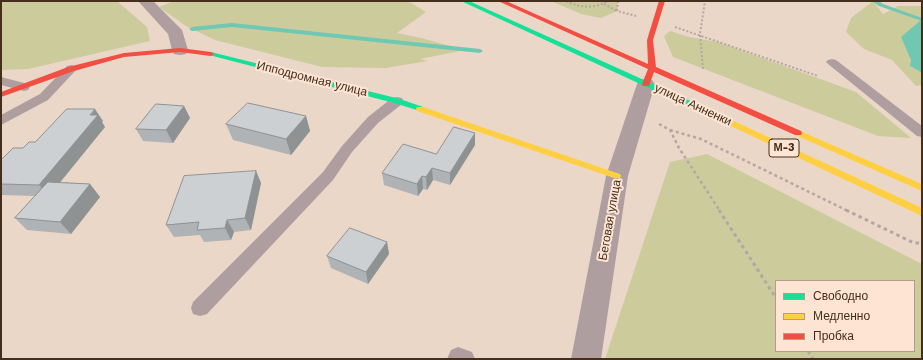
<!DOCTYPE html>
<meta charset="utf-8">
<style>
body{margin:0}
#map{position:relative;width:923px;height:360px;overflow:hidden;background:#ebd7c8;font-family:"Work Sans",sans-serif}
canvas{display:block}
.frame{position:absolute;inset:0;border:2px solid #452e1c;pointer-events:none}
.legend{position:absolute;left:775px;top:280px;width:140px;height:72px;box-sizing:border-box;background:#fee5d3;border:1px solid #b49c8a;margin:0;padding:5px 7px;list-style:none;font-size:12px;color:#452e1c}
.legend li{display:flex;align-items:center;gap:8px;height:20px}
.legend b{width:20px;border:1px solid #b49c8a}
</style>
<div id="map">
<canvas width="923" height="360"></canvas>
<div class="frame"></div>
<ul class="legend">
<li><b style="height:5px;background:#16e098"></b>Свободно</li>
<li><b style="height:5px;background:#ffcf43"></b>Медленно</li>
<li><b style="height:5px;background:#f24e42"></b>Пробка</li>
</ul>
</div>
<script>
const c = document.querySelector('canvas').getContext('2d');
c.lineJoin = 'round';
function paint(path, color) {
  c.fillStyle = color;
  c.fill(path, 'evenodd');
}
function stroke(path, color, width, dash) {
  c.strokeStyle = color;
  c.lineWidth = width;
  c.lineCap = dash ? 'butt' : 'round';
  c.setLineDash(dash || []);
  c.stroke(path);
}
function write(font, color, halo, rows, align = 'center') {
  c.font = font + ' "Work Sans",sans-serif';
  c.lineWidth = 4;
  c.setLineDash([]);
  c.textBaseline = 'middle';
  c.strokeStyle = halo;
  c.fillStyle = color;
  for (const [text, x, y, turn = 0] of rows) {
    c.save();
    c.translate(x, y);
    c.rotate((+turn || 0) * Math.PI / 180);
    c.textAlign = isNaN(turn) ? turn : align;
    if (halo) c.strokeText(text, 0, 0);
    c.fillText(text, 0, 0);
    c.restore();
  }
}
paint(new Path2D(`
 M1,1h116l30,26 3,14 -122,28 -27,1z
 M174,1h234l18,11 -29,21 24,5 44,12 -45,9 8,2 -43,7 -63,-1 -107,-27 -29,-14 -27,-19z
 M551,1h67l-1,10 -16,7 -20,-4z
 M873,1l10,13 15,-8h24v13l-8,7 -3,41 11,6v12l-6,1 -24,-26 -28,-11 -18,-17 5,-14z
 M670,31l19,6 29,5 138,50 55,46 -33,-2 -205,-79 -9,-21z
 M707,154l215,110v95h-317l65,-197zM776,281h138v70h-138z`), '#cccb9c');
paint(new Path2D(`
 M922,19v54l-12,-7 1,-6 -10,-23z`), '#70c8b3');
paint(new Path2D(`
 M872,1h7l4,3 39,14v3l-43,-15z
 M232,23l248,26 3,2 -3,2 -248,-26 -40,4 -3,-2 3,-2z`), '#70c8b3');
stroke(new Path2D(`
 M566,1c14,7 28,8 42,0
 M618,1l-1,10 19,5
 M604,4l13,7
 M675,27l143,49
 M703,69l-3,-35 5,-33`), '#b5a6a3', 2, [2, 2]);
stroke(new Path2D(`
 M659,124l11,6 9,18 41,63
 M670,130l31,9 147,72`), '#b5a6a3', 2.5, [3, 3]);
stroke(new Path2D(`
 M719,210l57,88
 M846,210l68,33h8
 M808,351l5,8`), '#b5a6a3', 3, [3.5, 3.5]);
paint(new Path2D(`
 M832,59l4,1 86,66v11l-5,-1 -89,-72 -2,-2 2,-2z
 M71,65l4,1 2,3 -29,31 -47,25v-10l39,-21 27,-28z
 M1,77l27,7 2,3 -2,3 -4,1 -23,-6z
 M397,97l5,1 1,3 -1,3 -24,19 -26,29 -19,28 -126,134 -7,2 -7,-2 -2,-6 2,-6 130,-130 19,-26 26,-29 24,-19z
 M458,347l14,5 3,7h-28l4,-9z`), '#ae9ea0');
paint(new Path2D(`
 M138,1h15l29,29 6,20 -2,4 -6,1 -6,-1 -2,-4 -4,-16z
 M646,79l6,1 3,4 -27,92 -27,183h-30l35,-183 31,-92 3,-4z`), '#ae9ea0');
paint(new Path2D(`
 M461,1h8l257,116 1,2 -4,3 -3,-1z
 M211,52l189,47 23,8 1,2 -4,2 -26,-8 -185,-48v-2z`), '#16e098');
paint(new Path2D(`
 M417,107h6l197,67 1,2 -1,2h-6l-197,-67 -1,-2z
 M723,116l199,92v8l-202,-95 -1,-2z
 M798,130l124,54v7l-127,-56 -1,-2 1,-2z`), '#ffcf43');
paint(new Path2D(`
 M498,1h8l142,63 -1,-24 12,-39h6l-12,39 3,27 145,64 1,2 -1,2h-6l-141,-63 -5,14h-6l-1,-2 6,-15z
 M180,48l31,4 3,2 -3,2 -31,-4 -56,5 -50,14 -73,26v-5l67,-25 56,-14z`), '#f24e42');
paint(new Path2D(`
 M184,106l6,12 -17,25 -30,-2 -7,-12z
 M306,116l4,15 -19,24 -58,-15 -7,-16z
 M103,121l-1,1 3,5 -45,55 30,2 10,13 -29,37 -44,-4 -12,-12 20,-22 -34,-1v-35l34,-18z
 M475,145l-25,40 -17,-5 -6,10 -4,-1 -5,7 -34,-11 -2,-12z
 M256,171l5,12 -10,47 -17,2 -3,8 -27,2 -4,-7 -26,2 -8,-12z
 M387,242l2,12 -21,30 -37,-16 -4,-12z`), '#afb3b5');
paint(new Path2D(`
 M184,106l6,12 -17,25 -7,-13z
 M95,109l8,12 -1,1 3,5 -56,69 -10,-11z
 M306,116l4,15 -19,24 -5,-16z
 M475,133v12l-25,40v-12z
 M432,168l1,12 -6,10 -1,-13z
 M256,171l5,12 -10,47 -6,-12z
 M422,176l1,13 -5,7 -1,-12z
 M90,184l10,13 -29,37 -11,-12z
 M227,220l7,12 -3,8 -6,-12z
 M387,242l2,12 -21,30 -2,-12z`), '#8f9293');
const building = new Path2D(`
 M248,103l58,13 -20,23 -60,-15z
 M156,104l28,2 -18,24 -30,-1z
 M67,109h28l-5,6h8l-59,70 -38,-1v-24l12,-12h10l6,-6h6z
 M454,127l21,6 -25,40 -18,-5 -6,9 -4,-1 -5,8 -35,-11 21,-29 33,10z
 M256,171l-11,47 -18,2 -2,8 -28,2 2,-8 -33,3 18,-49z
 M48,182l42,2 -30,38 -45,-4z
 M350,228l37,14 -21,30 -39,-16z`);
paint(building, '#ccd0d2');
stroke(building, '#8f9293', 1);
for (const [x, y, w] of [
 [784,148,30]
]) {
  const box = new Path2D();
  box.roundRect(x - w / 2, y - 9, w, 18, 3);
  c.fillStyle = '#fee5d3';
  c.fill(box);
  stroke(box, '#452e1c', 1);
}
write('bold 11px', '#452e1c', null, [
 ["М-3",784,148]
]);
write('12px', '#452e1c', '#fee5d3', [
 ["Ипподромная улица",312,79,14],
 ["улица Анненки",693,105,25],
 ["Беговая улица",610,220,-80]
]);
</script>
